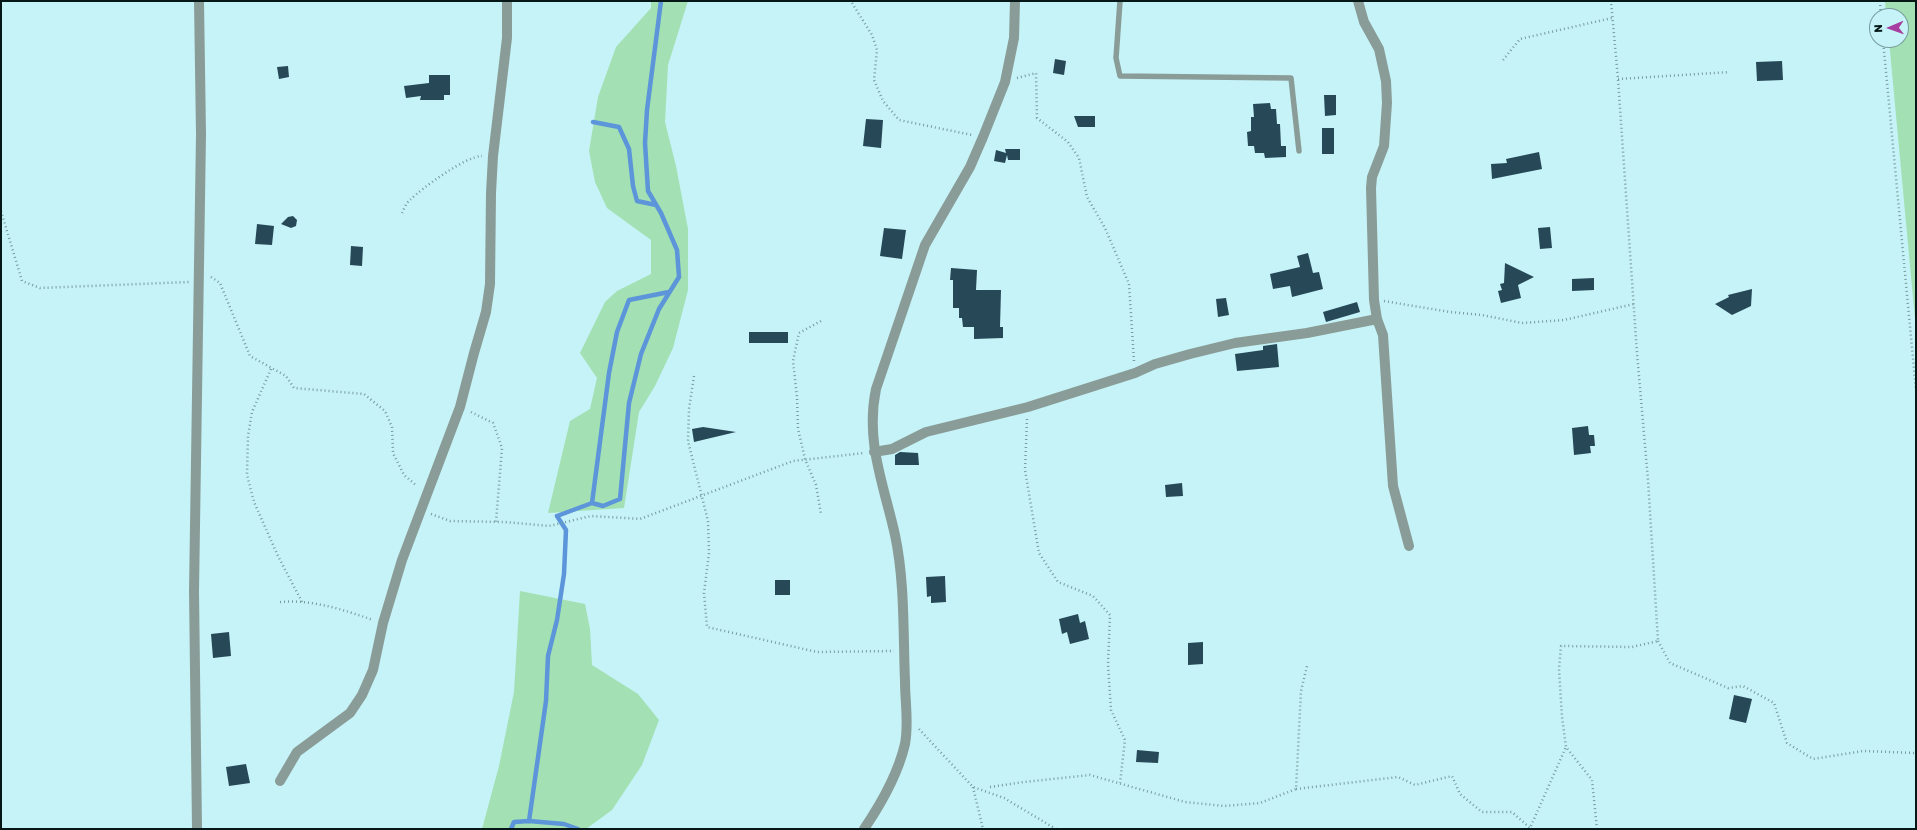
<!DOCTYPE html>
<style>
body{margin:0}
#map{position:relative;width:1917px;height:830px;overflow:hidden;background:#c5f3f7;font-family:"Golos Text",sans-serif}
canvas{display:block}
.frame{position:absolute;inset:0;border:2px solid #061718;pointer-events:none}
.north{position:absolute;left:1869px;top:8px;width:40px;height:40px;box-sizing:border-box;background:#c5f3f7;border:1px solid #799b9e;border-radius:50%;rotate:268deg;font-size:11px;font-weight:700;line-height:16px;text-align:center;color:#061718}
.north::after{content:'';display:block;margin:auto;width:14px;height:18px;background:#a83ea0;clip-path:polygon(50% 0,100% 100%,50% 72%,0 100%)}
</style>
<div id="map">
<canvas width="1917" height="830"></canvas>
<div class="frame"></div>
<div class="north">N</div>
</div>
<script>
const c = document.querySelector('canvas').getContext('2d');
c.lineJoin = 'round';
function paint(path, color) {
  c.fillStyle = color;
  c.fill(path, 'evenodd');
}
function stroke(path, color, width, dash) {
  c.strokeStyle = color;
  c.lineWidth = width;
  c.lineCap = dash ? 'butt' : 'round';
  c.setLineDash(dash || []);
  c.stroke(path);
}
paint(new Path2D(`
 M651,1h37l-20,64 -3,57 11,44 12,63v61l-15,58 -18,38 -16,26 -15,96 -76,5 22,-92 20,-12 7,-31 -17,-25 25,-51 12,-11 34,-17v-34l-44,-32 -12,-26 -6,-31 9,-54 18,-50 35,-39z
 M1885,1h31v329l-27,-290h12v-24h-15z
 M520,591l65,13 5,25 2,36 46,29 21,26 -17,45 -30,45 -26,19h-104l17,-63 15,-74z`), '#a3e0b3');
stroke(new Path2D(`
 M593,122l26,5 10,22 4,37 4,15 19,4
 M592,503l11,3 17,-7 9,-96 12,-49 18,-45 20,-32 -2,-27 -16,-37 -13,-22 -3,-48 2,-33 14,-109
 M529,821l35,3 14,5
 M511,829l3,-7 15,-1 17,-120 2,-45 9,-36 7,-46 2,-44 -9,-14 35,-13 17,-130 8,-41 12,-32 40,-8`), '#5c95da', 4.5);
paint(new Path2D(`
 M1055,59l11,2 -2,14 -11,-2z
 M1782,61l1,19 -26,1 -1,-19z
 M288,66l1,11 -10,2 -2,-12z
 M429,75h21v20h-6v5h-24l1,-4 -15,2 -2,-12 25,-3z
 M1324,95h12v20l-11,1z
 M1270,103l1,6h5l1,15h3l1,22h5v11l-21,1 -1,-5h-9l-1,-7h-6l-1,-14 4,-1v-14h3l-1,-13z
 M1074,116h21v11h-17z
 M866,119l17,1 -2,28 -18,-2z
 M1322,128h12v26h-12z
 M1005,149h15v11h-12l-1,-5 -2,8 -11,-2 2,-11 10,3z
 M1539,152l3,17 -50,10 -1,-15 16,-1 -1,-4z
 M293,216l4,4 -1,6 -5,2 -10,-4 7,-7z
 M257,224l17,2 -2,19 -17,-1z
 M1550,227l2,21 -12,1 -2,-21z
 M884,228l22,2 -4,29 -22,-3z
 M351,246l12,1 -1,19 -12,-1z
 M1308,253l5,20 6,-1 4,17 -31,8 -2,-11 -17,3 -3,-15 30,-7 -3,-11z
 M1505,263l29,14 -16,8 3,13 -20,5 -3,-12 4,-1 -2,-6 4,-1z
 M951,268l26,2 -1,20h25l-1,37h3v11l-29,1v-12h-11l-1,-9h-3v-10h-6v-28h-3z
 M1594,278v12l-22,1v-12z
 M1752,289l-1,17 -19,9 -17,-11 14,-7 -1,-2z
 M1226,298l3,17 -11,2 -2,-18z
 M1357,302l3,10 -34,10 -3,-10z
 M749,332h39v11h-39z
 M1277,344l2,23 -42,4 -2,-17 28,-4v-4z
 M1588,426l1,9h5l1,11h-5l1,7 -17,2 -2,-27z
 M703,427l33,5 -42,10 -2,-13z
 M900,452l18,1 1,12h-24v-10z
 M1182,483l1,13 -17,1 -1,-12z
 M945,576l1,26 -15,1v-7l-4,1 -1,-20z
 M775,580h15v15h-15z
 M1078,614l2,9 5,-2 4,18 -19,5 -3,-12 -5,2 -3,-15z
 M229,632l2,24 -18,2 -2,-24z
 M1203,642v22l-15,1v-22z
 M1734,695l18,4 -6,24 -17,-4z
 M1137,750l22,2 -1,11 -22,-1z
 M246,764l4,19 -21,3 -3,-19z`), '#264857');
stroke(new Path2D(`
 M1880,1l1,15
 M852,3l20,32 5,15 -3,30 9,21 16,19 73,15
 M1883,40l33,350
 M1503,60l17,-21 92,-21
 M1017,78l19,-5 1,45 31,24 11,16 8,39 18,31 24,56 5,77
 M1618,79l111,-7
 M1,211l21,70 18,7 149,-6
 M402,213c2,-4 4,-10 8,-13 12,-12 56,-44 72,-44
 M211,277l9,6 30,73 36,20 8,12 70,6 21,17 7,16 1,26 11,22 13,11
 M1384,301l66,11 32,3 40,8 42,-3 70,-16
 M821,321l-22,12 -6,28 4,36 1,32 7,30 11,26 5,29
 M271,369l-19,43 -4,24 -1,39 7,27 24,54 24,46
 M694,376l-5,33 -1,32 20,80 1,32 -5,40 3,34 110,25 77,-1
 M471,412l22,11 9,25 -6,74
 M1027,419l-2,51 14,83 19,29 35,14 17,19 -2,50 3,45 14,30 -5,43
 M431,514l19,7 55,1 44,4 42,-10 49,3 153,-58 71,-8
 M280,602c32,-3 64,8 93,18
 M1658,641l12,22 58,25 15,-2 31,17 13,40 26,16 50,-8 53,2
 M919,729l54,58 31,11 52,31
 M973,787l10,42
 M990,787l34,-5 66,-7 95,27 39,4 36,-3 36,-14 5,-98 6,-25
 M1296,789l102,-12 17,8 37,-9 8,18 22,18h30l18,16 36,-81
 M1597,829l-5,-49 -26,-33 -4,-30 -3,-48 2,-23 71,1 26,-6 -10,-161 -11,-127 -19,-274 -7,-78`), '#789b9d', 2.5, [1, 3]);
stroke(new Path2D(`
 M1120,1l-4,57 4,18 171,2 8,73`), '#8a9c97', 5.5);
stroke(new Path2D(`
 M1358,1l6,21 15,27 7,32 1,22 -3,43 -12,31 -1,11 3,112 3,19 6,16 10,151 16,60
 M874,452l18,-3 34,-17 102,-25 107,-34 20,-9 35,-10 45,-11 72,-10 70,-14
 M280,781l17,-29 53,-39 12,-18 11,-25 10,-47 19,-63 58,-153 14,-54 12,-41 4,-28 1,-91 2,-37 14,-118v-37
 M197,829l-3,-238 7,-457 -2,-133
 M864,829c17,-25 34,-55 41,-85 4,-21 0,-42 0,-63 -2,-48 0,-99 -10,-146 -11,-50 -30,-93 -19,-146l49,-144 45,-78 13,-30 22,-55 9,-44 1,-37`), '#8a9c97', 10);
</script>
